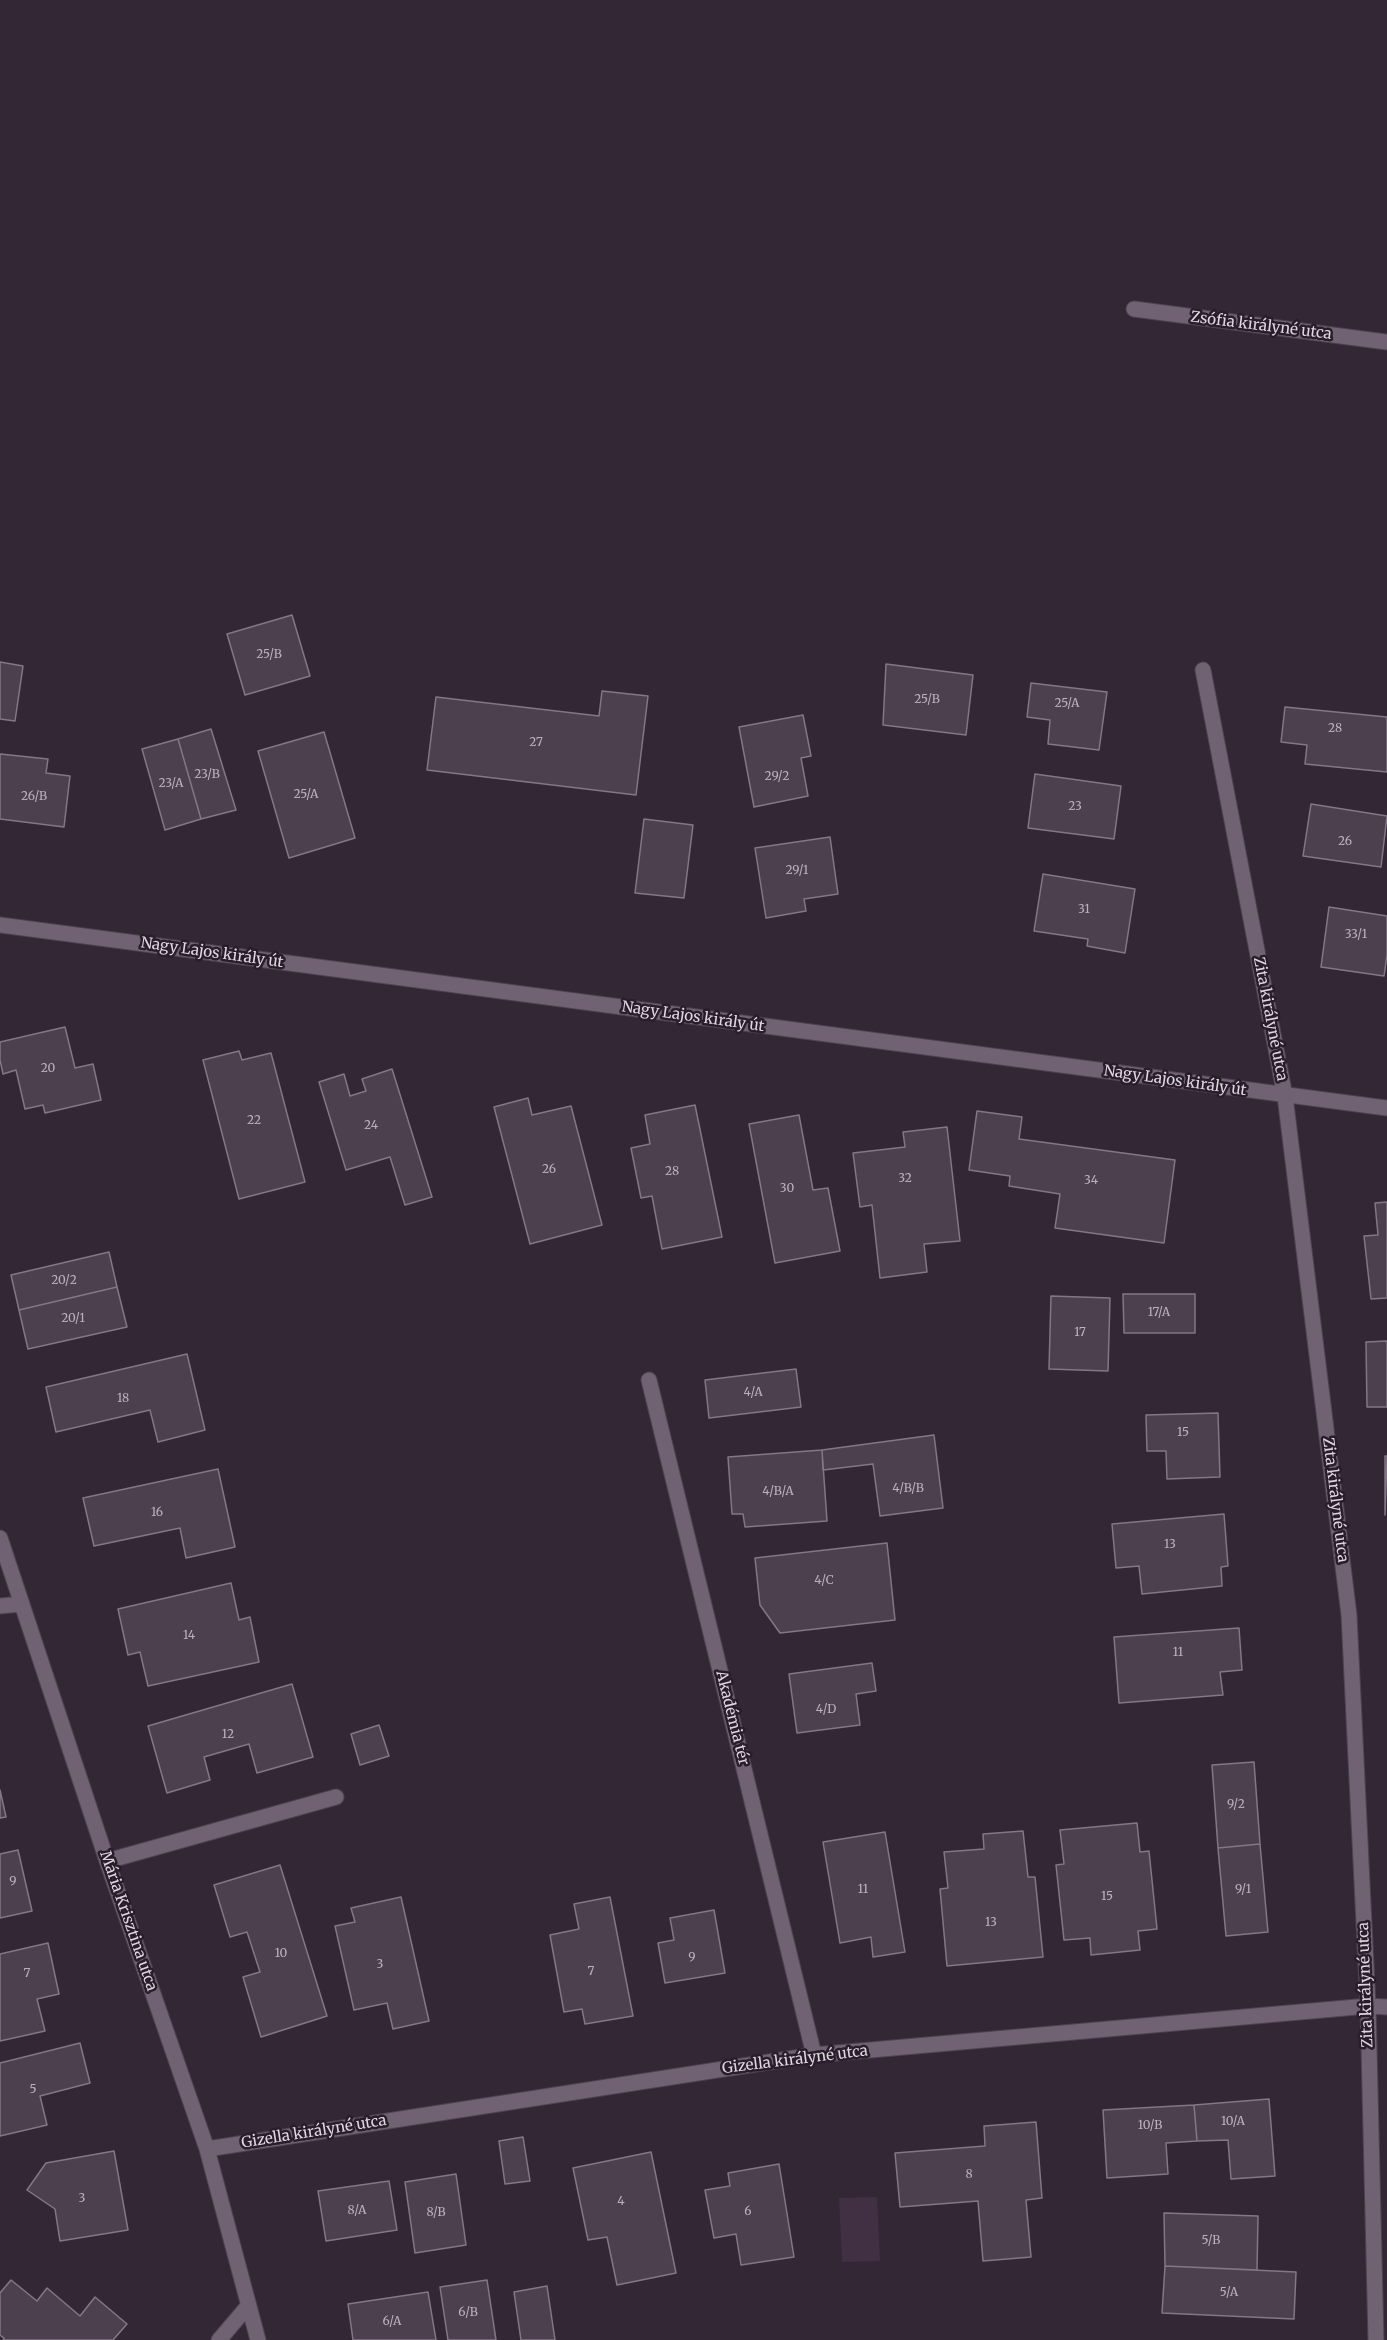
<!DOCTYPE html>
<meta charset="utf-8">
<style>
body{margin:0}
canvas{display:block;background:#332635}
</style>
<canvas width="1387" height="2340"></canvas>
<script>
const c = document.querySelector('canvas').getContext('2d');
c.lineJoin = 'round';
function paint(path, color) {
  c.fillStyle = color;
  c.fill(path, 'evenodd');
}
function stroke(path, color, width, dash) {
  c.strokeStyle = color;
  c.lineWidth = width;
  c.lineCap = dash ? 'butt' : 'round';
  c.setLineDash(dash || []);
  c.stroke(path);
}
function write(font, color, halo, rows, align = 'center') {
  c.font = font + ' Merriweather,serif';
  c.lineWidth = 5;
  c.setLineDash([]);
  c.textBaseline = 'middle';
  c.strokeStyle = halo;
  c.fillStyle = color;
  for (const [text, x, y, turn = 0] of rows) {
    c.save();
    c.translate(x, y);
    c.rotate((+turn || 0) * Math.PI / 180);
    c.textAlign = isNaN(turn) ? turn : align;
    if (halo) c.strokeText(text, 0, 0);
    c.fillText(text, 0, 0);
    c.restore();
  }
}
paint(new Path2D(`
 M877,2197l3,64 -38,1 -3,-64z`), '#413043');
const building = new Path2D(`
 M292,615l18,61 -65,19 -18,-61z
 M0,662l23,4 -8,55 -15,-2z
 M886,664l87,11 -7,60 -83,-10z
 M1031,683l76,9 -8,58 -51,-6 2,-24 -23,-3z
 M602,691l46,5 -12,99 -209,-25 9,-73 163,19z
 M1285,707l102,10v55l-82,-8 2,-19 -26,-3z
 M803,715l8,41 -10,2 7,38 -54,11 -15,-80z
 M211,729l25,81 -35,9 -23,-80z
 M324,732l31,106 -66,20 -31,-107z
 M178,739l23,80 -36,11 -23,-81z
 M0,754l48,5 -2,14 24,3 -6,51 -64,-8z
 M1035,774l86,12 -7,53 -86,-11z
 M1311,804l76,12 -6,51 -78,-11z
 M644,819l49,6 -9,73 -49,-5z
 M830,837l8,57 -34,5 2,12 -40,7 -11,-70z
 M1043,874l92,15 -10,64 -38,-7 1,-7 -54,-8z
 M1329,907l58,9v39l-3,21 -63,-9z
 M65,1027l10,41 18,-4 8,36 -56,13 -2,-8 -18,4 -9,-39 -13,4 -3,-14v-18z
 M239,1051l3,9 29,-7 34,129 -66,17 -36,-139z
 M392,1069l40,128 -27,8 -15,-48 -44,13 -27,-88 25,-8 6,22 16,-5 -4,-12z
 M528,1098l4,17 39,-9 31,119 -72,19 -36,-137z
 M695,1105l27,132 -60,12 -10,-53 -11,2 -10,-50 19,-4 -5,-29z
 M977,1111l45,6 -3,22 156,21 -11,83 -109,-15 5,-34 -51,-8 1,-10 -41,-6z
 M799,1115l14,75 15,-2 12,63 -65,12 -26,-139z
 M947,1127l13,114 -36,3 3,28 -47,6 -8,-73 -12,2 -7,-54 52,-6 -2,-15z
 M1387,1202v96l-16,1 -7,-63 14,-1 -3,-32z
 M109,1252l8,35 -98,23 -8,-35z
 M117,1287l10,40 -99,22 -9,-39z
 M1123,1294h72v39h-71z
 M1051,1296l59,2 -2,73 -59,-2z
 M1387,1341v66h-20l-1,-65z
 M187,1354l18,76 -47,12 -8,-32 -94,22 -10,-45z
 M796,1369l5,38 -92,11 -4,-38z
 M1218,1413l2,64 -53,2 -1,-28h-19l-1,-36z
 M934,1435l9,73 -63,8 -7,-52 -50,6 -1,-20z
 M822,1450l5,71 -82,6 -2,-13h-11l-4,-57z
 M1385,1456h2l-2,59z
 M218,1469l17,78 -49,11 -6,-30 -86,18 -11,-48z
 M1224,1514l4,52 -7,1 1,19 -80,8 -3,-28 -23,2 -4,-44z
 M887,1543l8,77 -115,13 -20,-28 -5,-47z
 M231,1583l8,37 11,-3 9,45 -111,24 -8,-34 -12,3 -10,-46z
 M1239,1628l3,42 -22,2 3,23 -104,8 -5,-66z
 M872,1663l4,28 -20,3 4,31 -63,8 -8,-59z
 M292,1684l21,73 -56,16 -8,-29 -45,13 6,23 -43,13 -19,-67z
 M379,1725l10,31 -29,9 -9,-31z
 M1254,1762l6,82 -42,4 -6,-83z
 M0,1790l6,27 -6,1z
 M1137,1823l3,29 9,-1 8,78 -19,2 2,19 -49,5 -1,-17 -26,2 -8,-75 8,-1 -4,-34z
 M1023,1831l5,46h7l8,80 -96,9 -7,-77 8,-1 -4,-36 40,-3 -1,-15z
 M885,1832l20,120 -32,5 -2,-20 -31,6 -17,-101z
 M1260,1844l8,88 -42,4 -8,-88z
 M18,1850l14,61 -32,7v-64z
 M280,1865l47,151 -66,21 -18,-60 17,-5 -13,-40 -17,5 -16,-52z
 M401,1897l28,124 -36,8 -6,-26 -33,7 -19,-84 20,-4 -4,-14z
 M610,1897l23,119 -48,8 -3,-15 -18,3 -14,-77 29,-6 -5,-25z
 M714,1910l11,63 -60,10 -7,-40 16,-3 -4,-22z
 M48,1943l11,51 -22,5 8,32 -45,10v-87z
 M80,2043l10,40 -50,13 7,29 -47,11v-73z
 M1269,2099l6,77 -44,3 -3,-39 -31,1 -3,-36z
 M1194,2105l3,36 -31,2 2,31 -61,4 -4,-68z
 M1036,2122l6,76 -16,2 5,57 -48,4 -5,-60 -78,6 -5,-54 90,-7 -1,-20z
 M523,2137l7,44 -25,3 -6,-43z
 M114,2151l14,79 -68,11 -5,-32 -28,-19 19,-27z
 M651,2152l25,121 -59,12 -10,-48 -19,3 -15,-72z
 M779,2164l15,93 -53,8 -5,-31 -22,4 -9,-48 25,-4 -2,-13z
 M456,2174l10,71 -51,8 -10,-71z
 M389,2181l8,49 -71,11 -8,-50z
 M1164,2213l94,3 -1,54 -92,-4z
 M1165,2266l131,6 -2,47 -132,-6z
 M11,2280l26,21 10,-13 33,28 15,-19 32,27 -14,16h-110l1,-2 -4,-3v-42z
 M487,2280l9,60h-48l-8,-53z
 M547,2286l8,54h-34l-7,-48z
 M428,2292l8,48h-83l-5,-36z`);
paint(building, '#4c3f4e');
stroke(building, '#847687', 1.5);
const minor = new Path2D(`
 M1134,309l253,33
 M1203,670l82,426 64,519 19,391 8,334
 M0,925l1387,183
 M649,1380l165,675
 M0,1538l107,323 100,288 51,191
 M0,1606l21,-2
 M107,1861l229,-64
 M207,2149l607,-94 554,-49 19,1
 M219,2340l29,-34`);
stroke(minor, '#4d434f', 17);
stroke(minor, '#706273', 15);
write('12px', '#bab1bc', null, [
 ["25/B",269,655],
 ["25/B",927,700],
 ["25/A",1067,704],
 ["28",1335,729],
 ["27",536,743],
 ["23/B",207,775],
 ["29/2",777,777],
 ["23/A",171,784],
 ["25/A",306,795],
 ["26/B",34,797],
 ["23",1075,807],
 ["26",1345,842],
 ["29/1",797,871],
 ["31",1084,910],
 ["33/1",1356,935],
 ["20",48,1069],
 ["22",254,1121],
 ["24",371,1126],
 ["26",549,1170],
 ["28",672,1172],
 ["32",905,1179],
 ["34",1091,1181],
 ["30",787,1189],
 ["20/2",64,1281],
 ["17/A",1159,1313],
 ["20/1",73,1319],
 ["17",1080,1333],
 ["4/A",753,1393],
 ["18",123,1399],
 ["15",1183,1433],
 ["4/B/B",908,1489],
 ["4/B/A",778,1492],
 ["16",157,1513],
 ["13",1170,1545],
 ["4/C",824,1581],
 ["14",189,1636],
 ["11",1178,1653],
 ["4/D",826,1710],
 ["12",228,1735],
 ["9/2",1236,1805],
 ["9",13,1882],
 ["11",863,1890],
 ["9/1",1243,1890],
 ["15",1107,1897],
 ["13",991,1923],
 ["10",281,1954],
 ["9",692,1958],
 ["3",380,1965],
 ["7",591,1972],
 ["7",27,1974],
 ["5",33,2090],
 ["10/A",1233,2122],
 ["10/B",1150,2126],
 ["8",969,2175],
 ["3",82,2199],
 ["4",621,2202],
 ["8/A",357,2211],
 ["6",748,2212],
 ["8/B",436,2213],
 ["5/B",1211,2241],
 ["5/A",1229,2293],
 ["6/B",468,2313],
 ["6/A",392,2322]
]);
write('15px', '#dfd7e0', '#291d2b', [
 ["Zsófia királyné utca",1261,326,7],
 ["Nagy Lajos király út",212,953,8],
 ["Nagy Lajos király út",693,1017,8],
 ["Zita királyné utca",1270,1019,79],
 ["Nagy Lajos király út",1175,1081,8],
 ["Zita királyné utca",1335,1500,83],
 ["Akadémia tér",732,1718,76],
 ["Mária Krisztina utca",128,1921,71],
 ["Zita királyné utca",1366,1985,-92],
 ["Gizella királyné utca",795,2060,-7],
 ["Gizella királyné utca",314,2132,-9]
]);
</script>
